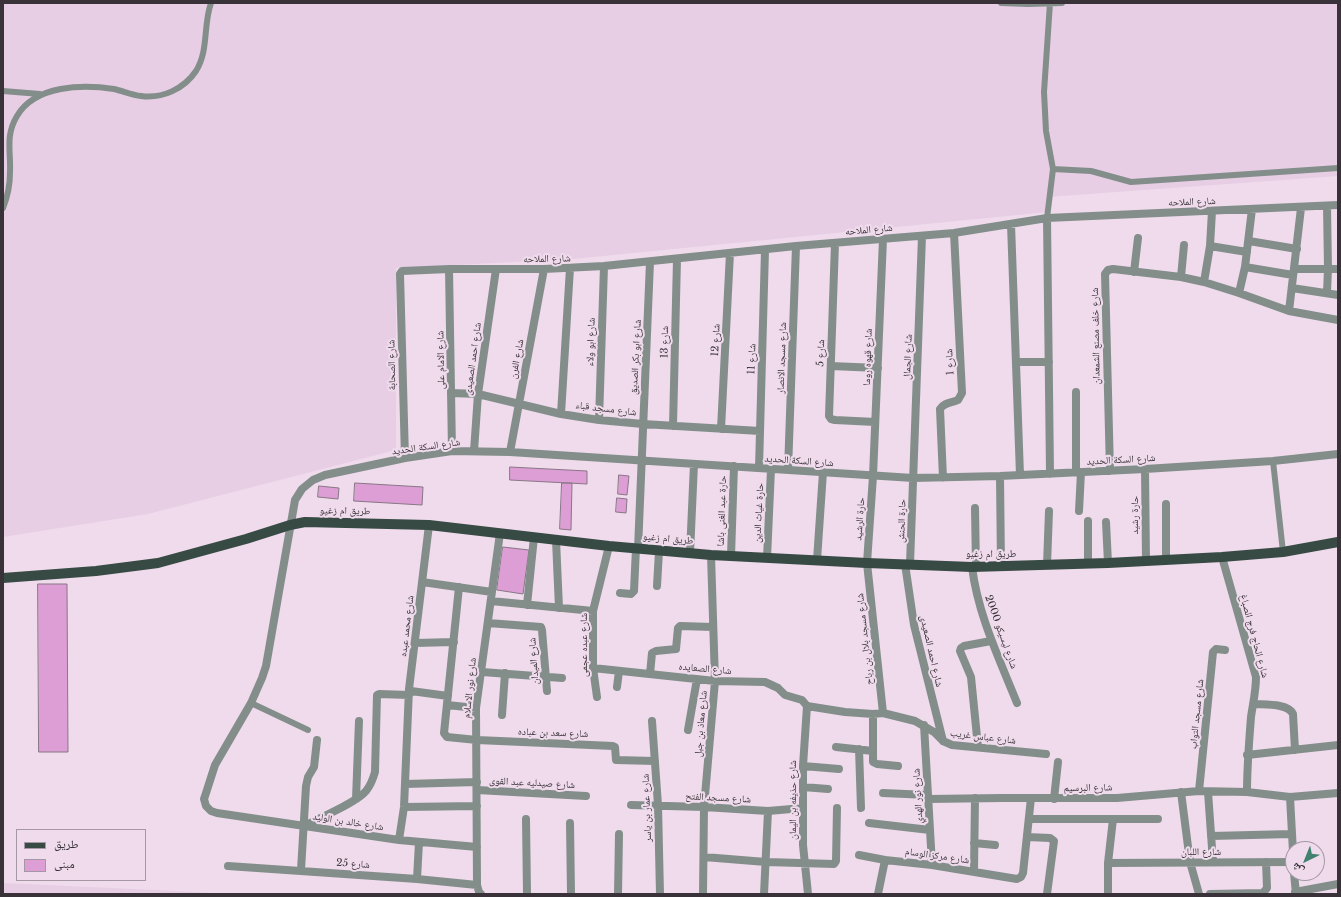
<!DOCTYPE html>
<meta charset="utf-8">
<style>
body{margin:0}
#map{position:relative;width:1341px;height:897px;overflow:hidden;background:#efdbec;font-family:"Libre Baskerville","Noto Naskh Arabic",serif}
canvas{display:block}
.frame{position:absolute;inset:0;border:4px solid #393238;pointer-events:none}
.legend{position:absolute;left:16px;top:829px;width:130px;height:52px;box-sizing:border-box;background:#efdbec;border:1px solid #a697a4;margin:0;padding:5px 7px;list-style:none;font-size:12px;color:#393238}
.legend li{display:flex;align-items:center;gap:8px;height:20px}
.legend b{width:20px;border:1px solid #a697a4}
.north{position:absolute;left:1285px;top:841px;width:40px;height:40px;box-sizing:border-box;background:#efdbec;border:1px solid #a697a4;border-radius:50%;rotate:223deg;font-size:11px;font-weight:700;line-height:16px;text-align:center;color:#393238}
.north::after{content:'';display:block;margin:auto;width:14px;height:18px;background:#41816f;clip-path:polygon(50% 0,100% 100%,50% 72%,0 100%)}
</style>
<div id="map">
<canvas width="1341" height="897"></canvas>
<div class="frame"></div>
<ul class="legend">
<li><b style="height:5px;background:#374a44"></b>طريق</li>
<li><b style="height:11px;background:#dc9ed4"></b>مبنى</li>
</ul>
<div class="north">ش</div>
</div>
<script>
const c = document.querySelector('canvas').getContext('2d');
c.lineJoin = 'round';
function paint(path, color) {
  c.fillStyle = color;
  c.fill(path, 'evenodd');
}
function stroke(path, color, width, dash) {
  c.strokeStyle = color;
  c.lineWidth = width;
  c.lineCap = dash ? 'butt' : 'round';
  c.setLineDash(dash || []);
  c.stroke(path);
}
function write(font, color, halo, rows, align = 'center') {
  c.font = font + ' "Libre Baskerville","Noto Naskh Arabic",serif';
  c.lineWidth = 4;
  c.setLineDash([]);
  c.textBaseline = 'middle';
  c.strokeStyle = halo;
  c.fillStyle = color;
  for (const [text, x, y, turn = 0] of rows) {
    c.save();
    c.translate(x, y);
    c.rotate((+turn || 0) * Math.PI / 180);
    c.textAlign = isNaN(turn) ? turn : align;
    if (halo) c.strokeText(text, 0, 0);
    c.fillText(text, 0, 0);
    c.restore();
  }
}
paint(new Path2D(`
 M3,3h1335v173l-290,21v15l-475,47 -177,9v182l-248,64 -145,23z
 M3,883l152,7 75,4h-227z`), '#e7cee4');
const building = new Path2D(`
 M510,467l77,4v13l-77,-4z
 M619,475l10,1 -2,19 -9,-1z
 M355,483l68,4 -1,18 -68,-4z
 M562,483h10l-1,47 -11,-1z
 M319,486l20,2 -1,11 -20,-2z
 M617,498l10,1 -1,14 -10,-1z
 M503,547l26,3 -6,44 -26,-4z
 M38,584h29l1,168h-29z`);
paint(building, '#dc9ed4');
stroke(building, '#887685', 1);
stroke(new Path2D(`
 M1001,3l27,1 34,-1
 M3,91l37,3
 M1053,169l38,2 40,11 207,-14
 M3,208c5,-12 7,-24 7,-36 1,-21 -5,-36 7,-56 18,-31 66,-32 97,-27 9,2 18,6 27,7 21,3 43,-7 55,-25 13,-21 7,-46 15,-68
 M1047,218l6,-49 -7,-38 -2,-39 6,-89
 M1273,461l10,91
 M251,703l57,27`), '#838e8a', 6);
stroke(new Path2D(`
 M1047,218l3,256
 M1011,224l9,251
 M1249,241l48,8
 M835,243l-6,173 2,3 4,1 40,2
 M1210,246l37,6
 M1245,267l48,8
 M449,269l3,182
 M1294,269h44
 M1134,272l4,-34
 M1181,277l3,-32
 M1204,282l6,-36 2,-35
 M1292,288l46,7
 M1239,293l6,-26 7,-58
 M1327,293l1,-24 -1,-63
 M1289,311l12,-103
 M1016,362h33
 M831,366l47,2
 M451,393l27,1 83,20 38,6 44,4 117,7
 M561,414l9,-146
 M599,420l5,-154
 M673,426l4,-167
 M721,429l9,-176
 M474,451l4,-57 18,-125
 M510,452l34,-183
 M405,458l-5,-184 2,-3 47,-2h95l60,-3 192,-20 158,-13 93,-15 291,-13
 M759,468l6,-218
 M1145,469l1,92
 M788,470l8,-224
 M1110,471l-5,-197 3,-4 5,-1 68,8 23,5 35,11 50,18 49,9
 M1076,472v-80
 M1000,476l1,91
 M943,478l-3,-69c4,-7 12,-6 18,-9l4,-7 -8,-160
 M1166,504v56
 M975,508l1,59
 M1079,511l2,-39
 M1088,521v42
 M1106,522l2,41
 M429,525l-20,164 2,2 37,5
 M556,540l3,68
 M638,549l12,-287
 M690,553l4,-89
 M731,556l3,-90
 M1222,557l34,120c0,14 -3,26 -5,40 -2,25 -4,50 -4,75
 M767,558l4,-89
 M817,560l6,-88
 M905,564l9,61 29,116
 M910,564l12,-328
 M1047,565l2,-54
 M972,567c6,48 27,91 45,136
 M422,582l70,10
 M657,586l2,-35
 M459,587l-15,146 3,4 30,3 136,6 2,1 1,13 39,1
 M620,593l11,1 3,-3 2,-43
 M491,601l102,10
 M527,605l7,-68
 M488,623l53,4 1,3 5,61
 M415,643l39,-1
 M593,668l122,13 50,1 13,6 7,7 17,5 5,6
 M482,672l80,6
 M650,674l2,-21 4,-2 20,-2 2,-21 2,-2 33,1
 M617,687l2,-16
 M597,697l-4,-29v-57l16,-65
 M1253,704c11,1 35,-1 40,10l2,36
 M447,705l29,3
 M807,706l38,6 28,2 10,-1 32,8 19,11 9,9 9,4 94,9
 M807,706l-4,60v79l5,49
 M883,713l-16,-150 6,-87 10,-237
 M873,714v48l4,2 21,2
 M502,715l3,-42
 M652,721l6,84 2,89
 M924,725l8,140
 M688,730l9,-51
 M836,747l37,4
 M978,747l-7,-70 -11,-26 1,-3 3,-2 27,-5
 M859,749l2,59
 M1247,755l91,-10
 M803,766l36,3
 M405,784l72,-2
 M803,787l25,2
 M477,790l109,6
 M1199,791l14,-139 3,-3 9,1
 M1181,792l9,70 9,32
 M1208,792l5,70
 M883,793l45,2
 M1290,797l3,55
 M356,799l3,-78
 M928,799l74,-1h115l82,-7 48,1 43,5 48,-4
 M1054,799l4,-37
 M631,805l73,2 64,4 35,-3
 M404,807l73,-1
 M526,819l1,75
 M1029,819h129
 M570,823l1,71
 M869,823l61,7
 M304,826c15,-8 52,-23 62,-35 5,-6 7,-12 9,-19l2,-77 2,-1 30,1
 M1211,836l81,-2
 M1027,837l23,1 4,3 -7,53
 M399,840l5,-33 5,-118
 M974,843l21,2
 M477,847l-78,-7 -182,-27 -6,-2 -5,-5 -2,-7 2,-6 9,-28 36,-62 11,-25 4,-12 29,-166 7,-11 11,-9 12,-5 80,-17 47,-7 58,1 403,26 87,-2 145,-7 128,-8 65,-7
 M859,855l26,5 47,5 85,14 4,-2 2,-4 8,-75
 M704,857l62,5 68,2 2,-3 1,-53
 M1108,863l185,-1
 M228,866l189,13 60,6
 M301,870l5,-84 2,-9 6,-10 3,-27
 M974,872l1,-74
 M1294,873l2,21
 M417,879l2,-37
 M1295,892l43,-8
 M481,894l-2,-2 -2,-7 -1,-177 24,-175
 M618,894l1,-60
 M703,894l1,-87 11,-126 -4,-126
 M764,894l4,-83
 M878,894l7,-34
 M1108,894v-31l5,-44
 M1210,894l53,-1 4,-5 -1,-26`), '#838e8a', 8);
stroke(new Path2D(`
 M3,578l93,-7 62,-8 88,-24 44,-14 15,-3 124,3 180,21 102,9 156,8 105,4 136,-4 114,-6 61,-5 55,-10`), '#374a44', 10);
write('10px', '#393238', '#efdbec', [
 ["شارع الملاحه",1192,202,-2],
 ["شارع الملاحه",869,230,-5],
 ["شارع الملاحه",547,259,-1],
 ["شارع خلف مصنع الشمعدان",1096,336,-91],
 ["شارع 12",716,340,-87],
 ["شارع ابو ولاء",591,342,-88],
 ["شارع 13",665,342,-89],
 ["شارع 5",821,353,-88],
 ["شارع ابو بكر الصديق",636,357,-87],
 ["شارع قهوه روما",868,357,-88],
 ["شارع الجمال",908,357,-88],
 ["شارع مسجد الانصار",782,358,-88],
 ["شارع احمد الصعيدى",473,359,-82],
 ["شارع الفرن",517,359,-79],
 ["شارع 11",752,359,-88],
 ["شارع الامام على",441,360,-91],
 ["شارع 1",950,362,-93],
 ["شارع الصحابة",392,365,-91],
 ["شارع مسجد قباء",606,409,7],
 ["شارع السكة الحديد",426,447,-8],
 ["شارع السكة الحديد",1121,460,-3],
 ["شارع السكة الحديد",799,461,4],
 ["طريق ام زغيو",345,511,1],
 ["حارة عبد الغنى باشا",722,511,-88],
 ["حارة غياث الدين",759,513,-87],
 ["حارة رشيد",1135,515,-90],
 ["حارة الرشيد",860,519,-86],
 ["حارة الحنش",902,521,-88],
 ["طريق ام زغيو",668,539,5],
 ["طريق ام زغيو",991,554],
 ["شارع محمد عبده",407,626,-83],
 ["شارع ليسيكو 2000",1001,632,70],
 ["شارع الحاج فرج الصباغ",1254,636,75],
 ["شارع مسجد بلال بن رباح",865,639,-96],
 ["شارع عبده عجمى",584,645,-90],
 ["شارع احمد الصعيدى",931,651,77],
 ["شارع الميدان",534,661,-94],
 ["شارع الصعايده",705,669,5],
 ["شارع نور الاسلام",470,688,-84],
 ["شارع مسجد التواب",1197,714,-84],
 ["شارع معاذ بن جبل",701,724,-85],
 ["شارع سعد بن عباده",553,733,2],
 ["شارع عباس غريب",983,737,7],
 ["شارع صيدليه عبد القوى",532,783,3],
 ["شارع البرسيم",1088,788,-1],
 ["شارع نور الهدي",918,796,-93],
 ["شارع مسجد الفتح",718,798,3],
 ["شارع حذيفه بن اليمان",793,800,-90],
 ["شارع عمار بن ياسر",647,808,-92],
 ["شارع خالد بن الوليد",348,822,9],
 ["شارع اللبان",1201,852],
 ["شارع مركز الوسام",937,856,8],
 ["شارع 25",353,864,4]
]);
</script>
